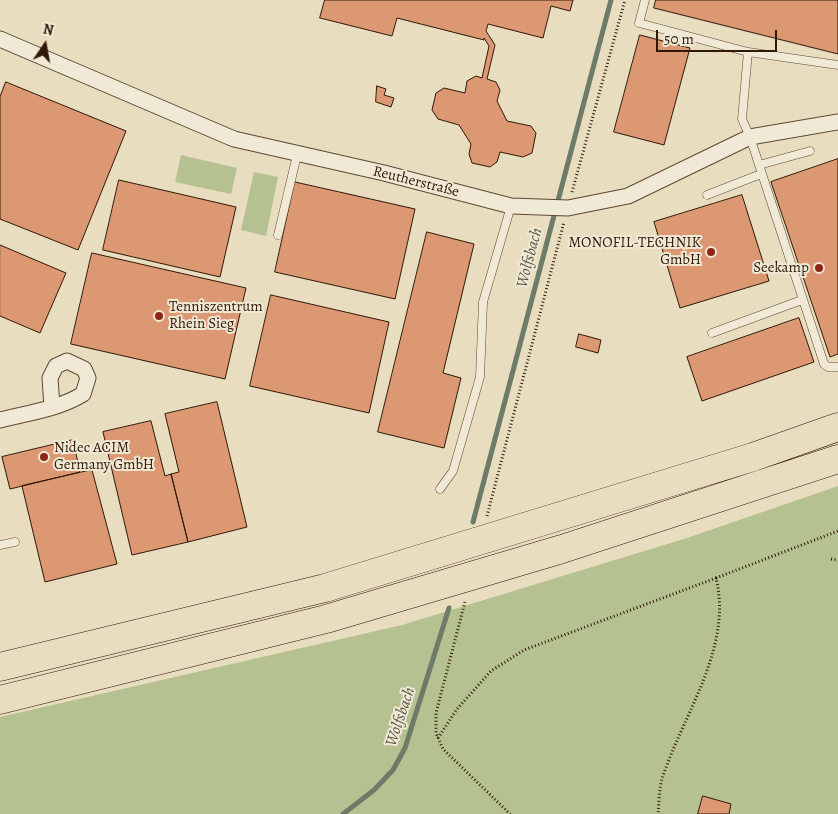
<!DOCTYPE html>
<meta charset="utf-8">
<style>
body{margin:0}
#map{position:relative;width:838px;height:814px;overflow:hidden;background:#e8ddbe;font-family:Alegreya,serif}
canvas{display:block}
.north{position:absolute;left:20px;top:20px;width:50px;height:50px;-webkit-text-stroke:4px #f0e9d5;paint-order:stroke;rotate:12deg;font-size:14px;font-weight:700;line-height:20px;text-align:center;color:#301706}
.north::after{content:'';display:block;margin:auto;width:18px;height:22px;background:#301706;clip-path:polygon(50% 0,100% 100%,50% 72%,0 100%)}
.scale{position:absolute;left:656px;top:30px;width:121px;height:22px;box-sizing:border-box;border:2px solid #301706;border-top:0;padding-left:6px;font-size:15px;line-height:18px;white-space:nowrap;color:#301706;-webkit-text-stroke:4px #f0e9d5;paint-order:stroke}
</style>
<div id="map">
<canvas width="838" height="814"></canvas>
<div class="north">N</div>
<div class="scale">50 m</div>
</div>
<script>
const c = document.querySelector('canvas').getContext('2d');
c.lineJoin = 'round';
function paint(path, color) {
  c.fillStyle = color;
  c.fill(path, 'evenodd');
}
function stroke(path, color, width, dash) {
  c.strokeStyle = color;
  c.lineWidth = width;
  c.lineCap = dash ? 'butt' : 'round';
  c.setLineDash(dash || []);
  c.stroke(path);
}
function write(font, color, halo, rows, align = 'center') {
  c.font = font + ' Alegreya,serif';
  c.lineWidth = 4;
  c.setLineDash([]);
  c.textBaseline = 'middle';
  c.strokeStyle = halo;
  c.fillStyle = color;
  for (const [text, x, y, turn = 0] of rows) {
    c.save();
    c.translate(x, y);
    c.rotate((+turn || 0) * Math.PI / 180);
    c.textAlign = isNaN(turn) ? turn : align;
    if (halo) c.strokeText(text, 0, 0);
    c.fillText(text, 0, 0);
    c.restore();
  }
}
paint(new Path2D(`
 M181,155l56,13 -6,26 -56,-12z
 M254,172l24,5 -12,59 -25,-6z
 M838,486v328h-838v-97l402,-92 285,-87z`), '#b6c191');
stroke(new Path2D(`
 M473,522l138,-522
 M343,814l31,-24 19,-20 12,-22 44,-140`), '#6e7b69', 5);
const building = new Path2D(`
 M325,0h248l-3,11 -19,-5 -8,32 -55,-14 -2,7 9,14 -8,34 9,3 4,8 -3,11 10,20 24,5 5,7 -4,20 -9,4 -23,-5 -3,10 -7,5 -18,-4 -3,-9 2,-10 -12,-19 -21,-6 -6,-9 4,-17 8,-5 21,5 2,-12 9,-5 6,2 7,-32 -5,-8v2l-87,-22 -5,18 -72,-18z
 M656,0h182v54l-184,-46z
 M640,35l50,13 -26,97 -50,-13z
 M6,82l120,49 -48,119 -78,-31v-122z
 M377,86l9,3 -2,6 10,3 -3,9 -15,-5z
 M838,159v195l-8,3 -59,-175z
 M119,180l117,27 -16,70 -117,-27z
 M295,182l120,27 -20,90 -120,-27z
 M742,195l27,86 -89,27 -26,-86z
 M427,232l47,12 -31,129 18,5 -17,70 -66,-16z
 M0,245l66,28 -26,60 -40,-17z
 M92,253l154,35 -21,91 -154,-35z
 M271,295l118,27 -20,91 -119,-27z
 M799,318l15,44 -112,39 -15,-44z
 M579,334l22,6 -3,13 -22,-6z
 M217,402l30,125 -59,15 -17,-68 8,-2 -14,-58z
 M151,421l14,55 6,-2 17,68 -56,13 -29,-123z
 M73,440l7,32 -70,17 -8,-32z
 M92,470l25,94 -72,18 -23,-96z
 M703,796l28,8 -2,10h-31z`);
paint(building, '#db9872');
stroke(building, '#301706', 1);
const lane = new Path2D(`
 M645,0l-6,23 109,29
 M838,65l-90,-13 -6,67 8,18 74,227 4,3h10
 M759,165l51,-14
 M707,195l54,-21
 M278,235l19,-80
 M712,333l90,-33
 M440,489l13,-18 27,-94 3,-75 28,-96
 M0,545l15,-3`);
const street = new Path2D(`
 M0,39l234,100 150,34 127,33 57,2 60,-12 122,-59 88,-15
 M0,420c27,-7 59,-11 83,-26l5,-16 -4,-9 -17,-8 -11,5 -6,12 2,29`);
const highway = new Path2D(`
 M0,667l325,-79 428,-131 85,-30
 M0,700l326,-81 236,-70 276,-90`);
stroke(lane, '#5e4834', 9);
stroke(street, '#5e4834', 17);
stroke(highway, '#301706', 29);
stroke(new Path2D(`
 M572,192l53,-192
 M487,516l77,-294
 M831,559l7,1
 M716,578l122,-47
 M465,602l-29,111v20l7,16 67,65
 M438,738l19,-29 34,-38 33,-21 192,-72c17,69 -32,135 -53,198 -4,11 -4,26 -5,38`), '#301706', 3, [1, 2.5]);
stroke(lane, '#f0e9d5', 8);
stroke(street, '#f0e9d5', 15);
stroke(highway, '#e8ddbe', 28);
for (const [x, y, r, color] of [
 [711,252,5,"#8f2418"],
 [819,268,5,"#8f2418"],
 [159,316,5,"#8f2418"],
 [44,457,5,"#8f2418"]
]) {
  const dot = new Path2D();
  dot.arc(x, y, r, 0, 2 * Math.PI);
  c.fillStyle = color;
  c.fill(dot);
  stroke(dot, '#f0e9d5', 2);
}
write('15px', '#301706', '#f0e9d5', [
 ["Reutherstraße",416,182,14]
]);
write('15px', '#301706', '#f0e9d5', [
 ["MONOFIL-TECHNIK",701,243],
 ["GmbH",701,260],
 ["Seekamp",809,268],
 ["Tenniszentrum",169,307,"left"],
 ["Rhein Sieg",169,324,"left"],
 ["Nidec ACIM",54,448,"left"],
 ["Germany GmbH",54,465,"left"]
], 'right');
write('italic 16px', '#545140', '#f0e9d5', [
 ["Wolfsbach",530,258,-75],
 ["Wolfsbach",401,717,-71]
]);
</script>
